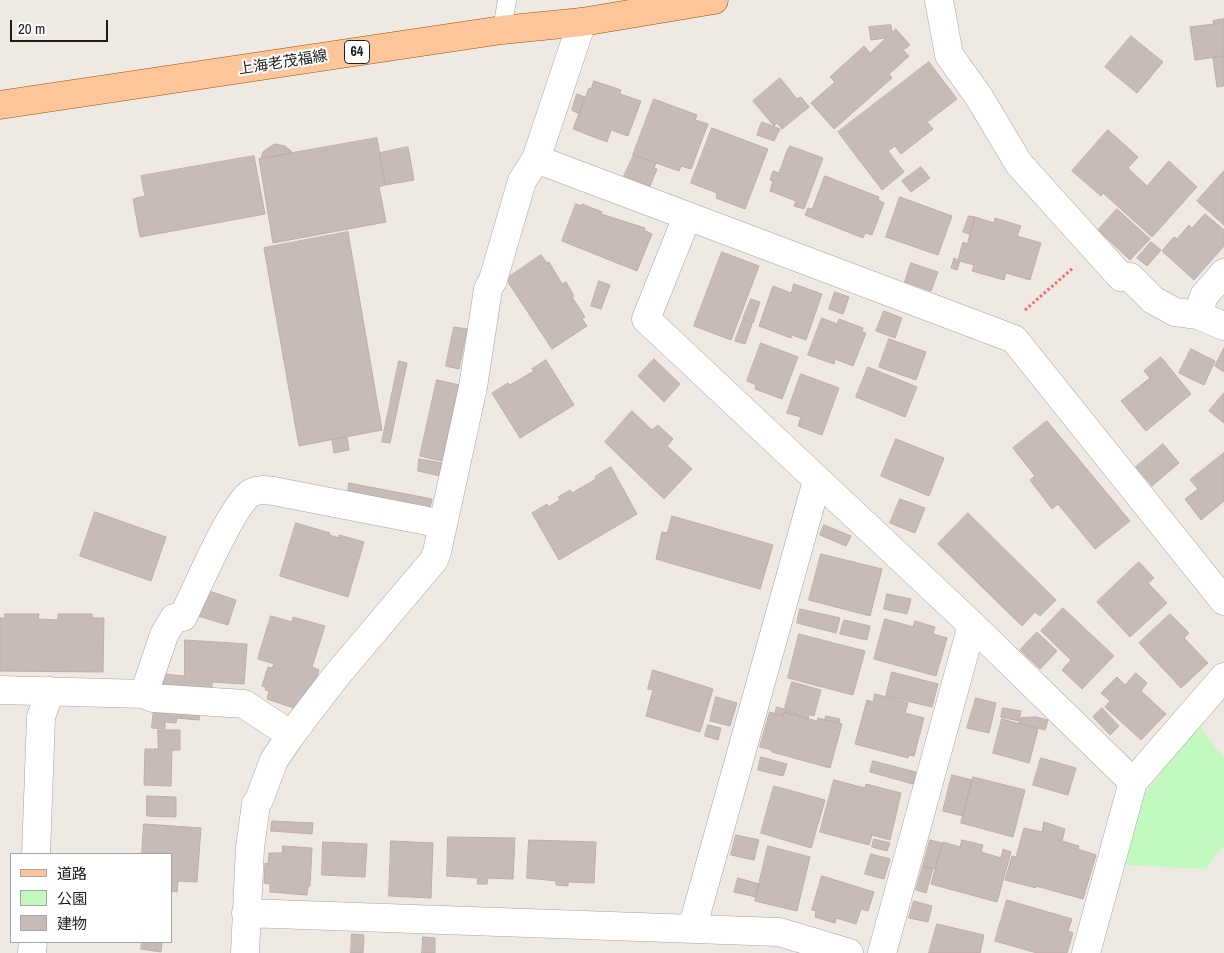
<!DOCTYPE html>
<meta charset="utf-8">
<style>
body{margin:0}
#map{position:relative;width:1224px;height:953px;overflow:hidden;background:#eee9e3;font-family:"Archivo Narrow","Noto Sans JP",sans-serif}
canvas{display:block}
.legend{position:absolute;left:10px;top:853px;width:162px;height:90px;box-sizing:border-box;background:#fff;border:1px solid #a5a5a5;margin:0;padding:6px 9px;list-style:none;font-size:15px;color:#1d1d1d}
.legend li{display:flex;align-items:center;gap:10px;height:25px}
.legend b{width:25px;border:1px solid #a5a5a5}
.scale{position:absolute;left:10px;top:20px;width:98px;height:22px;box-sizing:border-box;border:2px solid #1d1d1d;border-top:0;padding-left:6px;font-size:15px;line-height:18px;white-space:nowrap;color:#1d1d1d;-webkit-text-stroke:4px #fff;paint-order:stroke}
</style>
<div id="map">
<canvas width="1224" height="953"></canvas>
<ul class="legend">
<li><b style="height:6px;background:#fcc69a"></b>道路</li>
<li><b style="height:14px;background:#c1f9bf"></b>公園</li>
<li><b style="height:14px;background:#c6bbb6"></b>建物</li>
</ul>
<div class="scale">20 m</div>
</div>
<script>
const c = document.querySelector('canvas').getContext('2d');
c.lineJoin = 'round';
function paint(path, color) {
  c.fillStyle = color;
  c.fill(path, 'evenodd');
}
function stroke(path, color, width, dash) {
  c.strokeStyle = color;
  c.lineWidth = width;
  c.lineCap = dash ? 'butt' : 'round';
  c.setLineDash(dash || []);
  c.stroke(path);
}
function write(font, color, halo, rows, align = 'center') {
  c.font = font + ' "Archivo Narrow","Noto Sans JP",sans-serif';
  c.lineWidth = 4;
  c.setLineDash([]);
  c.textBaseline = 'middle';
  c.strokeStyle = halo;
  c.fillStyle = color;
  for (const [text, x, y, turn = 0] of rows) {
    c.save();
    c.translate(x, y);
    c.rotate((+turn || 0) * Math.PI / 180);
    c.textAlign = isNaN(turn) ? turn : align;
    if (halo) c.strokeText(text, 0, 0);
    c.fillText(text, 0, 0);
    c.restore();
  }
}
paint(new Path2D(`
 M1197,724l27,34v87l-18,24 -81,-4 16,-66z`), '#c1f9bf');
const building = new Path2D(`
 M1224,19v37l-29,4 -5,-33 24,-3 -1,-3z
 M891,25l1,7 -7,6 -14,2 -2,-13z
 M896,29l14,16 -7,5 6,6 -20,18 3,4 -58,51 -23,-26 24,-21 -5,-5 34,-31 6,7z
 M1131,36l32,26 -26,31 -32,-26z
 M1224,56v30l-7,1 -4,-29z
 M929,62l28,37 -30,23 6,7 -32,25 -6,-8 -7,5 16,21 -22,18 -44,-58z
 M780,78l17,21 4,-2 8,10 -27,22 -5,-6 -3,3 -21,-25z
 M594,81l27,9 -1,4 21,7 -13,35 -17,-6 -4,12 -34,-13 16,-41 2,1z
 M577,94l8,3 -6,17 -7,-4z
 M654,99l43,16 -2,5 13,4 -17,45 -10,-3 -2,5 -46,-16z
 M762,122l18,7 -6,12 -17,-6z
 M712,128l56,21 -23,60 -29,-11 1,-5 -26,-10z
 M1108,130l30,27 -10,11 19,18 22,-25 28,26 -45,50 -49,-44 -2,3 -29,-25z
 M377,138l8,47 -6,2 7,35 -113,21 -14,-84z
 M275,144l10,2 8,7 -32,6 2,-7 5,-4z
 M790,146l33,12 -19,51 -10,-3 2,-5 -26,-10 3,-10 -3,-1 3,-9 6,2 8,-22z
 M408,147l6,33 -29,5 -5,-32z
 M634,155l22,8 -2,5 3,1 -7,17 -26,-10z
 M254,156l11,58 -125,23 -7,-38 12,-3 -4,-20z
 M921,167l9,11 -19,14 -9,-11z
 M1224,171v54l-27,-24z
 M825,176l54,21 -1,3 6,3 -12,32 -7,-2 -2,5 -58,-23 3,-7 4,1z
 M900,197l52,19 -14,39 -52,-18z
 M576,204l5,2 1,-2 20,8 -1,2 44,14 -1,2 8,4 -15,37 -75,-30z
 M1117,209l33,30 -20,21 -32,-30z
 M1205,214l19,16v16l-30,34 -32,-29 12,-14 3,2 12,-14 3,3z
 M969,216l6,1 -5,17 -7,-2z
 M975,217l19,6 1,-5 26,8 -4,10 24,7 -11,37 -24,-7 -2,7 -32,-9 2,-6 -14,-4 -3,9 -6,-2 3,-10 4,2 5,-18 4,2z
 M348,232l34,198 -83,16 -35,-198z
 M1151,242l10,8 -14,16 -10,-8z
 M722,252l37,14 -28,74 -37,-14z
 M541,255l6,8 2,-1 13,22 4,-2 8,14 -2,1 13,20 -3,2 5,7 -35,23 -46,-70z
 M911,263l27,9 -7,19 -26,-9z
 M599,281l11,4 -9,24 -10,-3z
 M794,284l28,10 -16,46 -14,-5 -1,3 -32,-12 14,-40 18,7z
 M835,292l14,5 -6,17 -14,-5z
 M751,299l9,3 -7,21 -10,-4z
 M884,311l18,7 -7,20 -19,-7z
 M822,318l15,6 2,-5 24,9 -1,4 4,1 -13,33 -18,-7 -1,5 -26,-9z
 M743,320l9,4 -7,20 -10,-3z
 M454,327l13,2 -8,40 -13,-3z
 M889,339l37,13 -10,28 -37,-13z
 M761,343l37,14 -16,42 -27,-10 1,-4 -9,-4z
 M1224,348v24l-9,-6z
 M1191,349l24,12 -11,24 -25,-12z
 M1161,357l30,37 -45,37 -25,-30 29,-23 -6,-7z
 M654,359l26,25 -16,18 -26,-26z
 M546,360l28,45 -54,33 -28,-45 16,-10 2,2 24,-14 -2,-2z
 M399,361l8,2 -17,80 -8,-1z
 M868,367l49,20 -12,30 -49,-20z
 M801,374l38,14 -17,47 -24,-9 3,-9 -14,-4z
 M437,380l22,5 -17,76 -22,-5z
 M1224,393v30l-15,-12z
 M632,411l20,19 6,-5 15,14 -6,7 25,23 -28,30 -59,-57z
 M1047,421l83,100 -35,28 -37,-45 -6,5 -22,-29 5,-4 -22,-28z
 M347,437l2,13 -15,3 -2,-13z
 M896,439l48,19 -15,38 -48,-20z
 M1163,444l16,19 -27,23 -16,-19z
 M1224,453v48l-23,19 -16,-21 13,-10 -8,-9z
 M419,459l23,4 -2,13 -22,-5z
 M611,467l26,47 -78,46 -27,-47 15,-9 1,3 12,-7 -2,-3 12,-7 2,3 24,-14 -1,-2z
 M349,483l83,16 -2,9 -82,-16z
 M900,499l25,9 -10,25 -25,-10z
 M95,512l71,25 -15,44 -71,-25z
 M968,513l88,87 -16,16 -5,-4 -13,14 -84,-82z
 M672,516l101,29 -13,44 -104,-30 6,-27 5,1z
 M296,523l34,10 -1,2 10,3v-3l25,7 -16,55 -68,-21z
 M824,525l27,11 -5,10 -26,-11z
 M821,554l61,15 -12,47 -61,-16z
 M1139,562l15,16 -6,5 19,20 -37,34 -33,-35z
 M206,590l30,10 -8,25 -30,-9z
 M887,594l24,5 -4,15 -23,-5z
 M1063,608l51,48 -32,33 -20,-19 9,-10 -30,-29z
 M800,609l40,9 -4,15 -39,-10z
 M5,614h34l-1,5 20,1v-6h34v4h12l-1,54 -103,-1v-53h5z
 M1170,614l19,19 -5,5 24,25 -27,25 -42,-45z
 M271,616l21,6 1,-5 32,9 -13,41 7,3 -7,23 -6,-2 -6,19 -33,-11 2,-8 -4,-1 1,-3 -4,-1 6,-19 4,1 2,-4 -16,-5z
 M885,619l28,8 2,-6 20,6 -2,7 14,4 -11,38 -62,-17z
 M844,620l26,6 -3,14 -27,-6z
 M1037,632l20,19 -17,18 -20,-19z
 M799,634l66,17 -12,44 -65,-17z
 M185,640l62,4 -3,40 -32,-2v12l-49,-3 1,-17 20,2z
 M653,670l60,19 -13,43 -54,-16 7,-26 -5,-1z
 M892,672l46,12 -6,23 -46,-11z
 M1136,673l11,10 -6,8 25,23 -25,26 -36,-33 5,-6 -9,-8 16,-16 8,8z
 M792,682l29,8 -7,26 -29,-8z
 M875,694l33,9 -3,10 19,5 -10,38 -5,-1 -1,3 -53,-14 12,-44 6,2z
 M716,697l21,6 -7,23 -20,-5z
 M976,698l20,5 -7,30 -22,-5z
 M777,707l32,9 -1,3 -24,-7 -1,4 -8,-2z
 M154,708h46l-1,12 -22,-2 -1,5 -11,-1v7l-13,-1z
 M1003,708l18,3 -2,10 -18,-4z
 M1102,708l17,18 -9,9 -17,-18z
 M770,712l13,4 1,-4 33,9 1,-3 24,6 -12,44 -58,-16v-2l-12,-3z
 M826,716l14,3 -1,4 -14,-3z
 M1036,717l12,3 -3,10 -26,-7 2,-5z
 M1002,719l36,10 -9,34 -36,-10z
 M708,725l13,3 -3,12 -13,-4z
 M158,730h22v20h-8l-1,36 -27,-1 1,-36h13z
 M761,757l26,7 -4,12 -25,-6z
 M1041,758l35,10 -8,27 -35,-10z
 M873,761l43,11 -3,12 -43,-12z
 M952,775l20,5 -9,36 -20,-5z
 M973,777l52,13 -12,47 -52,-14z
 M834,780l31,8 1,-4 35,9 -11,47 -18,-5 -3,10 -49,-13z
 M774,786l51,14 -14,48 -50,-15z
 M147,796l29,1v20l-29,-1z
 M272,821l41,2 -1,11 -41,-3z
 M1044,822l21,7 -3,12 17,5 -1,3 18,6 -13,44 -47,-13v2l-31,-8 7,-24 4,1 8,-29 18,4z
 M144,824l57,4 -4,54 -19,-1 -1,11 -5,-1 -1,6v-43h-29z
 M736,835l23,5 -5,20 -23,-5z
 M448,837l67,1 -2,41 -25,-1 -1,6h-10l1,-6 -31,-2z
 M874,839l16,4 -3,8 -15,-4z
 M529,840l67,2 -2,41 -26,-1v4l-12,-1v-4l-29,-3z
 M930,840l12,3 -7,26 -12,-3z
 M962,840l21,5 -2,7 20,6 2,-9 8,3 -14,50 -66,-18 12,-42 17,5z
 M391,841l42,2 -2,55 -42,-2z
 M323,842l44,2 -2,33 -43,-2z
 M283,846l29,2 -2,38h-2l-1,9 -37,-3v-8l-6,-1 1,-20 3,1 1,-11h13z
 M768,846l42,11 -13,54 -42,-10z
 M871,854l19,5 -6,20 -19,-5z
 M923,866l10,3 -7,24 -10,-3z
 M822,876l52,16 -6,19 -7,-2 -5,15 -20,-6 -1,5 -20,-6 1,-6 -4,-1z
 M738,878l21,6 -3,13 -22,-5z
 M1007,900l65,19 -4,12 5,2 -6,20h-30l-42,-12z
 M914,901l18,5 -4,16 -19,-4z
 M937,924l47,11 -4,18h-51z
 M352,934l12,1 -1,18h-12z
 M423,937l12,1v15h-13z
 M142,942h20l-1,10 -20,-3z`);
paint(building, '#c6bbb6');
stroke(building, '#c0aea5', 1);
const service = new Path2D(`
 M502,30l5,-30`);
const minor = new Path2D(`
 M939,0l10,55 30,42 40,67 102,113h9l23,23 22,12 23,3 26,11
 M536,159l478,180 210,262
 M687,217l-41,102 326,306 161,157
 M1198,315l6,-19 20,-23
 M0,690l144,4 20,-59 10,-17 9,-1c11,-23 50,-114 68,-124 7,-4 14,-3 22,-2l170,33
 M144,694l9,4 91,6 47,31
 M36,854l5,-137 9,-26
 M246,913l533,19 70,21
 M692,929l125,-448
 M32,953l1,-11
 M245,953l5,-105 6,-44 3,-4 15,-40 17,-25 45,-59 98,-116 3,-8 36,-165 15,-98 5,-9 29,-99 14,-22 46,-137
 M882,953l90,-328
 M1086,953l47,-171 91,-105`);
const primary = new Path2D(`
 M0,105l502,-75 80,-8 132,-22`);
stroke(service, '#a4a4a4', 19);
stroke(minor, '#a4a4a4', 29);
stroke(primary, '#965300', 29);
stroke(new Path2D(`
 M1025,310l48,-42`), '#fa686a', 3, [2.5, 2.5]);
stroke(service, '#fff', 18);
stroke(minor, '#fff', 28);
stroke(primary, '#fcc69a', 28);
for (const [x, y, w] of [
 [357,52,25]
]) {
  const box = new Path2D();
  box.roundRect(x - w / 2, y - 11.5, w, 23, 4);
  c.fillStyle = '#fff';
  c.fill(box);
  stroke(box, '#1d1d1d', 1);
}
write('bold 14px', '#1d1d1d', null, [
 ["64",357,52]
]);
write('15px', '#1d1d1d', '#fff', [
 ["上海老茂福線",283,63,-9]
]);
</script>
